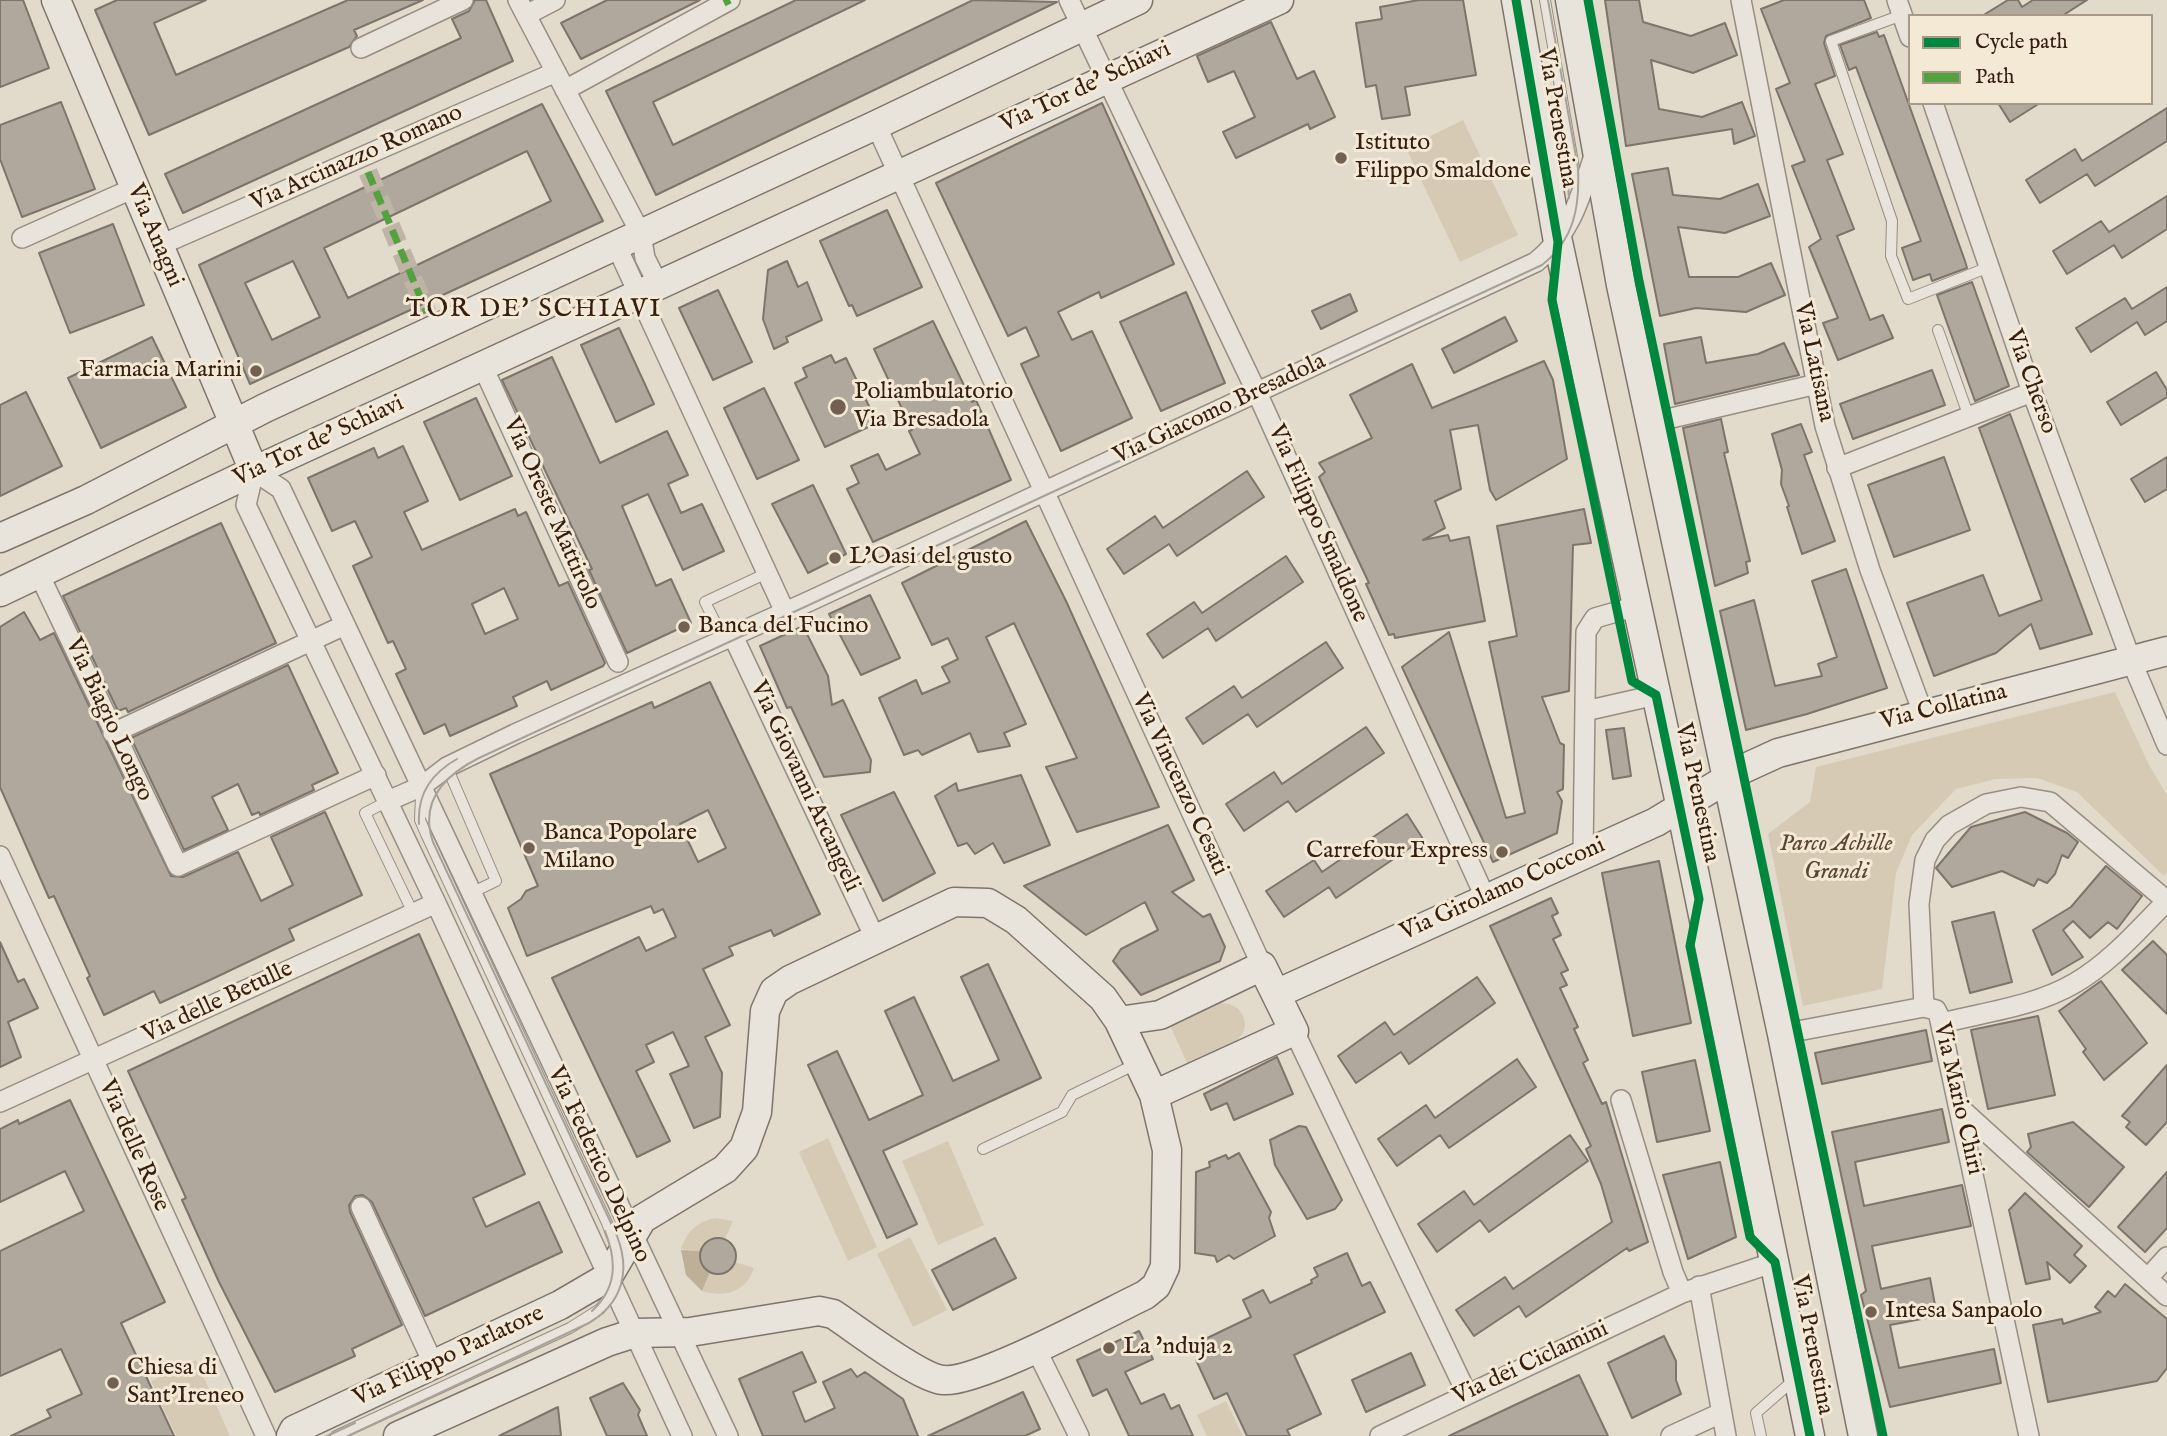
<!DOCTYPE html>
<style>
body{margin:0}
#map{position:relative;width:2167px;height:1436px;overflow:hidden;background:#e2daca;font-family:"IM FELL English",serif}
canvas{display:block}
.legend{position:absolute;left:1908px;top:14px;width:245px;height:91px;box-sizing:border-box;background:#f3e9d5;border:2px solid #a79887;margin:0;padding:9px 12px;list-style:none;font-size:21px;color:#351e12}
.legend li{display:flex;align-items:center;gap:14px;height:35px}
.legend b{width:35px;border:2px solid #a79887}
</style>
<div id="map">
<canvas width="2167" height="1436"></canvas>
<ul class="legend">
<li><b style="height:9px;background:#00873e"></b>Cycle path</li>
<li><b style="height:9px;background:#53a23f"></b>Path</li>
</ul>
</div>
<script>
const c = document.querySelector('canvas').getContext('2d');
c.lineJoin = 'round';
function paint(path, color) {
  c.fillStyle = color;
  c.fill(path, 'evenodd');
}
function stroke(path, color, width, dash) {
  c.strokeStyle = color;
  c.lineWidth = width;
  c.lineCap = dash ? 'butt' : 'round';
  c.setLineDash(dash || []);
  c.stroke(path);
}
function write(font, color, halo, rows, align = 'center') {
  c.font = font + ' "IM FELL English",serif';
  c.lineWidth = 6;
  c.setLineDash([]);
  c.textBaseline = 'middle';
  c.strokeStyle = halo;
  c.fillStyle = color;
  for (const [text, x, y, turn = 0] of rows) {
    c.save();
    c.translate(x, y);
    c.rotate((+turn || 0) * Math.PI / 180);
    c.textAlign = isNaN(turn) ? turn : align;
    if (halo) c.strokeText(text, 0, 0);
    c.fillText(text, 0, 0);
    c.restore();
  }
}
paint(new Path2D(`
 M1463,120l55,115 -58,27 -54,-114z
 M2115,692l34,73 18,30v77l-3,4 -87,-84 -40,-14 -42,1 -39,10 -44,46 -16,38 -14,116 -79,17 -35,-172 42,-32 6,-35z
 M1218,1003c10,0 19,2 24,11 16,29 -36,43 -54,51l-19,-42z
 M828,1138l49,109 -29,14 -49,-109z
 M948,1141l36,84 -46,20 -36,-84z
 M715,1218l18,3 -8,18 -18,2 -7,10 -19,-2c6,-17 15,-27 34,-31z
 M910,1237l37,73 -34,17 -36,-73z
 M735,1262l19,6c-8,24 -29,30 -52,23l8,-19 12,2z
 M196,1360l34,76h-54l-25,-55z
 M1226,1401l17,35h-36l-10,-21z`), '#d6cab4');
paint(new Path2D(`
 M681,1250l19,1 1,12 9,9 -8,19 -16,-16z`), '#beaf99');
const building = new Path2D(`
 M0,0h23l26,68 -49,19z
 M117,0h89l-52,23 22,52 172,-75h75l-69,30 3,6 -8,11 -200,88 -54,-125z
 M475,0h11l27,61 -330,152 -18,-39 296,-136 -9,-19 17,-8z
 M607,0h93l-119,59 -20,-36z
 M796,0h69l-212,102 20,43 300,-145 84,2 -401,193 -50,-104z
 M1419,0h44l13,75 -71,12 5,28 -28,4 -6,-34 -10,2 -10,-64 26,-4 -2,-12z
 M1605,0h34l4,22 48,14 34,-13 12,32 -44,18 -42,-13 8,49 43,8 40,-15 13,34 -21,8 -2,-15 -106,17z
 M1784,0h80l7,18 -45,18 -2,7 11,33 -20,8 28,70 -16,6 27,69 -17,7 33,84 13,-5 10,23 -55,22 -15,-37 15,-5 -29,-71 12,-8 -29,-73 13,-5 -29,-72 14,-6 -29,-74z
 M2008,0h10l4,7 11,-7h54l-25,16h-80z
 M1271,22l26,57 17,-8 21,46 -25,12 -2,-5 -72,34 -13,-26 32,-15 -21,-46 -26,11 -11,-26z
 M1877,32l2,5 5,-2 81,226 2,7 -35,13 -2,-7 -17,6 -11,-32 19,-7 -65,-174 -7,3 -9,-25z
 M61,102l34,87 -73,28 -22,-58v-34z
 M1102,103l72,161 -73,34 -2,-6 -41,20 14,28 20,-9 40,87 -71,33 -40,-87 18,-8 -13,-29 -18,9 -72,-153z
 M1998,103h42l-30,19z
 M542,104l61,117 -353,163 -51,-119zM527,151l24,50 -203,97 -24,-50zM293,261l27,56 -48,23 -27,-57z
 M2167,108v33l-72,45 -8,-12 -47,29 -14,-23 49,-31 7,12z
 M1668,168l5,27 47,4 38,-15 12,32 -45,17 -47,-6 11,50h49l33,-14 14,32 -39,17 -50,-4 -36,8 -28,-142z
 M2167,196v33l-45,29 -8,-13 -47,29 -14,-23 48,-30 8,11z
 M887,210l35,77 -65,29 -5,-11 -3,1 -29,-65z
 M113,224l31,81 -74,28 -31,-80z
 M787,261l11,26 9,-5 15,38 -36,17 2,5 -14,7 -11,-30 5,-49z
 M1972,282l37,104 -34,15 -38,-106z
 M2167,287v34l-22,14 -8,-13 -46,30 -15,-24 49,-30 7,11z
 M718,290l34,72 -39,18 -34,-72z
 M1186,292l39,91 -64,28 -41,-89z
 M1350,294l7,17 -36,18 -9,-18z
 M1505,317l12,24 -63,32 -12,-24z
 M933,321l39,81 4,-2 35,80 -138,62 -26,-53 12,-6 -8,-17 27,-12 8,16 34,-16 -11,-23 3,-1 -38,-81z
 M619,328l35,76 -38,18 -35,-77z
 M152,337l34,70 -85,41 -33,-70z
 M1701,337l5,26 52,-9 26,-11 15,32 -124,29 -11,-60z
 M831,355l4,8 11,-5 31,65 -52,24 -30,-64 12,-6 -4,-9z
 M552,357l48,106 67,-32 21,44 -20,9 13,29 21,-9 22,47 -41,19 -35,-76 -26,12 34,80 15,-7 20,44 -64,30 -38,-83 3,-1 -90,-189z
 M1544,361l9,19 14,79 -71,41 -6,-10 -12,-65 -28,5 11,59 -26,12 10,27 -22,12 25,-5 2,6 19,-4 16,84 -90,17 -1,-4 -5,1 -23,-51 3,-1 -50,-106 6,-5 -6,-9 53,-25 -22,-43 62,-31 20,44z
 M1932,370l13,35 -92,34 -13,-35z
 M2156,372l11,18v7l-46,28 -14,-23z
 M764,388l35,72 -42,19 -33,-71z
 M26,392l36,74 -62,30v-91z
 M476,398l36,78 -52,24 -36,-78z
 M2010,414l82,220 -52,15 -9,-25 -35,29 -62,23 -27,-73 76,-28 16,41 43,-16 -63,-172z
 M1721,419l7,33 -4,1 26,108 -4,1 2,11 -33,13 -32,-158z
 M1801,424l11,28 -8,3 31,86 -33,13 -15,-47 2,-1 -8,-22 1,-14 -10,-36z
 M403,446l25,55 -24,11 18,38 93,-41 3,7 8,-4 33,74 9,-4 37,81 -2,3 -52,24 -4,-9 -34,16 4,9 -67,30 -5,-12 -21,10 -28,-60 10,-5 -13,-28 -5,2 -35,-77 19,-9 -17,-36 -23,10 -24,-53 66,-30 4,10zM504,588l14,31 -33,15 -13,-30z
 M1944,457l26,73 -76,27 -26,-72z
 M2167,457v32l-22,13 -14,-23z
 M1247,471l17,26 -87,59 -8,-12 -45,30 -17,-25 48,-33 8,12z
 M813,485l33,69 -38,19 -36,-69z
 M1584,509l7,34 -18,2 -4,146 -27,6 18,46 4,2 -1,44 -6,3 5,9 -5,32 -64,29 -91,-195 47,-35 57,186 19,-5 -36,-171 28,-6 -20,-110z
 M1026,521l40,80 93,206 -82,25 -31,-65 31,-9 -63,-135 -28,14 40,87 -22,9 6,13 -32,6 -8,-19 -48,22 -4,-5 -14,5 -25,-57 37,-18 6,14 28,-12 -8,-15 16,-8 -10,-21 -16,7 -30,-62z
 M221,523l55,120 -148,69 -2,-4 -8,3 -55,-115z
 M1286,556l17,26 -87,59 -8,-13 -45,30 -16,-24 47,-32 8,11z
 M1846,569l41,119 -80,26 -61,16 -26,-119 34,-11 21,86 47,-10 -4,-12 19,-7 -25,-76z
 M870,595l30,63 -39,17 -32,-61z
 M24,612l16,28 14,-7 117,243 12,1 55,-25 23,49 32,-16 -22,-48 54,-25 37,83 -73,34 5,11 -84,40 -50,23 -6,-12 -50,24 -17,-37 3,-2 -36,-80 -5,2 -49,-111v-160z
 M803,626l25,50 4,29 11,-5 28,60 -1,12 -46,5 -33,-70 -4,1 -27,-62z
 M1326,642l17,26 -86,59 -9,-13 -45,30 -17,-26 48,-32 8,12z
 M288,665l50,108 -26,12 2,5 -54,25 -1,-3 -7,3 -14,-31 -26,13 16,33 -44,20 -53,-112z
 M710,682l110,232 -46,22 -3,-6 -42,17 4,8 -30,14 27,56 -25,12 17,36 -2,44 -26,11 -24,-54 19,-8 -16,-34 -27,13 8,17 -18,9 34,70 -33,16 -85,-179 87,-41 7,14 30,-14 -13,-28 -9,4 -3,-7 -124,50 -19,-48 13,-9 5,-8 12,-5 -48,-112 162,-72 2,6zM708,810l18,38 -28,14 -18,-38z
 M1366,727l18,26 -88,59 -8,-11 -44,30 -18,-27 48,-32 8,12z
 M1624,728l7,48 -18,3 -7,-49z
 M1021,775l29,70 -46,18 -11,-20 -18,11 -8,-11 -9,3 -23,-50 21,-13 2,8z
 M894,792l41,81 -52,28 -42,-86z
 M2025,812l42,21 11,9 -10,16 -6,-3 -7,19 -8,9 -9,-4 -4,7 -32,-15 -50,16 -16,-19 35,-41z
 M1407,814l16,25 -87,59 -7,-11 -45,30 -18,-26 48,-31 8,12z
 M1168,825l26,55 -22,12 31,25 7,-3 15,33 -5,14 -79,34 -28,-34 8,-12 37,-19 -13,-28 -59,33 -62,-49z
 M1659,861l32,162 -58,13 -31,-163z
 M2106,866l36,30 -25,33 -9,-7 -18,16 -17,-17 -10,9 20,27 -31,18 -19,-45 38,-23z
 M1551,898l7,15 -6,3 9,19 -8,4 15,31 -7,3 6,12 -7,3 18,39 -4,2 14,31 -5,3 19,41 4,-2 42,140 -19,9 -2,-3 -101,69 -7,-11 -45,30 -18,-26 49,-33 8,12 99,-67 -11,-38 -15,-35 5,-3 -101,-220z
 M1994,912l18,70 -42,11 -18,-71z
 M419,934l106,240 -52,24 13,29 53,-25 23,50 -137,64 -53,-114 -9,-7 -8,1 -6,9 1,7 52,113 -50,24 3,7 -80,36 -56,-110 -37,-82 4,-2 -58,-127z
 M2153,941l14,14v59l-45,-44z
 M0,942l18,40 6,-3 14,29 -30,14 13,35 -21,10z
 M988,964l53,114 -158,73 34,73 -30,14 -79,-173 29,-14 32,69 54,-25 -38,-84 29,-14 39,84 46,-21 -38,-83z
 M1477,977l18,26 -86,61 -8,-12 -45,31 -18,-27 47,-34 9,13z
 M2101,981l46,62 -43,37 -21,-28 3,-3 -27,-38z
 M2038,1016l17,79 -67,14 -17,-79z
 M1926,1030l6,31 -110,23 -7,-31z
 M1277,1057l16,37 -59,26 -7,-17 -16,7 -7,-16z
 M1517,1059l19,28 -87,61 -9,-13 -43,31 -19,-27 48,-34 9,13z
 M1695,1060l15,71 -53,11 -15,-70z
 M2167,1065v57l-21,23 -20,-18 4,-5 -8,-6z
 M70,1100l95,202 -44,21 53,113h-163l40,-19 -4,-7 35,-16 -21,-45 -61,27v-125l84,-40 -19,-40 -65,31v-73l18,-9 1,4z
 M1942,1109l7,33 -94,20 9,44 98,-21 9,41 -99,20 9,43 49,-11 7,38 -47,9 9,43 95,-19 7,34 -111,24 -29,-112 5,-4 -34,-159z
 M2073,1122l51,45 -35,40 -62,-55 4,-5 -3,-13z
 M1299,1126l7,1 36,73 -7,9 -28,10 -32,-54 -5,-25z
 M1570,1135l18,26 -99,71 -9,-12 -43,32 -19,-28 46,-33 10,14z
 M1239,1153l32,59 -2,6 6,18 -41,23 -5,-4 -12,7 -2,-6 -20,-3 1,-81 14,-5 -1,-5 17,-7 2,4z
 M1720,1162l16,75 -48,22 -25,-84z
 M2167,1172v56l-22,24 -27,-25z
 M2025,1193l57,53 -8,9 12,11 -16,17 -23,-21 3,17 -24,5 -17,-74z
 M700 1256a18 18 0 1 1 36 0a18 18 0 1 1-36 0Z
 M995,1238l21,40 -63,32 -21,-40z
 M1347,1253l15,33 8,-4 15,30 -91,43 27,59 -34,16 3,6h-43l-20,-43 -13,6 -18,-39 11,-5 -6,-14 50,-24 -8,-17 20,-10 7,13 42,-20 -1,-3 7,-4 -4,-8z
 M2125,1284l42,35v49l-10,13 -109,21 -15,-77 29,-6 1,5 38,-12 -6,-5 13,-16 7,6z
 M1139,1331l14,28 -28,13 16,32 23,-10 7,15 8,-4 14,31h-64l-22,-47 -14,7 -16,-36z
 M1664,1336l12,25v19l5,14 -49,24 -24,-55z
 M802,1352l14,30 -23,10 12,30 30,-14 -12,-26 28,-13 6,8 8,-5 38,27 15,37h-155l-24,-57z
 M1411,1353l14,32 -59,27 -14,-32z
 M1579,1375l29,61h-159l85,-40z
 M623,1383l17,27 -2,5 9,21h-40l-17,-38z
 M1023,1392l17,37 -15,7h-97z
 M558,1407l3,29h-62z`);
paint(building, '#b0a89d');
stroke(building, '#7d756b', 2);
stroke(new Path2D(`
 M368,172l59,141`), '#bfb4a5', 19, [19, 10]);
const lane = new Path2D(`
 M1545,0l30,174 7,16
 M1902,15l-71,26 61,180 -1,35 17,43 81,-32
 M1938,330l31,87
 M724,640l-19,-38 62,-29
 M447,767l49,114 -25,12
 M421,797l-1,23 6,14 181,389 10,27
 M388,801l-23,12 48,100
 M983,1149l79,-37 10,-17 64,-31
 M336,1436l234,-108 30,-19 15,-20
 M1761,1436l-5,-23 39,-34`);
const street = new Path2D(`
 M518,0l123,234 4,24 14,28
 M1069,0l190,397 226,500
 M1741,0l84,426 45,144 53,143
 M1897,0l13,37
 M526,15l29,-15
 M361,48l102,-48
 M565,90l165,-90
 M1933,103l99,289 99,268 36,85
 M876,125l386,841
 M22,238l112,-50
 M616,245l169,367
 M158,246l398,-174
 M483,367l135,295
 M1650,423l167,-39
 M1837,468l195,-76
 M39,574l139,292 198,-91
 M733,636l142,302
 M1585,711l71,-16
 M113,733l232,-108
 M388,801l34,-15 25,-19 68,-33 297,-134 724,-338c37,-30 45,-69 60,-112
 M1583,853l3,-221 9,-14 42,-12
 M0,856l266,580
 M1924,1007l-5,-103 6,-44 10,-20 14,-15 37,-21 35,-7 29,5 117,99
 M1942,1023c44,-11 94,-17 133,-40 36,-21 63,-53 92,-82
 M1294,1031l173,363
 M1782,1034l142,-27 12,3 3,6 90,420
 M1621,1100l52,172 9,21
 M0,1102l436,-199
 M1960,1108l207,188
 M361,1207l72,156
 M2148,1278l19,-21
 M1699,1286l27,150
 M1035,1347l44,89
 M682,1436l-246,-533 -190,-398 8,-34 27,18 447,947
 M1380,1436l302,-143 93,-31
 M1671,1436l50,-23`);
const secondary = new Path2D(`
 M56,0l198,471
 M1516,0l42,242 123,566 129,628
 M1570,0l51,285 161,749 81,402
 M0,538l86,-38 179,-92 611,-283 262,-125
 M0,592l254,-121 1025,-471
 M1276,994l380,-172 87,-53 35,-16 389,-102
 M1119,1021l41,-6 102,-49 32,65 -140,64
 M291,1436l3,-6 266,-125 48,-28 34,-58 83,-50 19,-21 13,-36 8,-101 9,-20 16,-11 164,-78 34,1 28,17 87,78 16,23 35,74 13,55 -2,117 -9,19 -11,9c-38,18 -168,89 -202,85 -24,-2 -87,-51 -110,-66l-14,-3 -129,21 -55,1 -28,9 -209,94`);
stroke(lane, '#968e83', 12);
stroke(street, '#968e83', 22);
stroke(secondary, '#7d756b', 31);
stroke(lane, '#e8e4dc', 10);
stroke(street, '#e8e4dc', 19);
stroke(secondary, '#e8e4dc', 28);
stroke(new Path2D(`
 M1556,104l13,76
 M1567,171l2,27
 M419,824c-2,-30 13,-51 38,-65
 M592,1311c25,-23 25,-50 13,-80
 M327,1436l28,-13
 M348,1436l241,-113c33,-20 42,-51 28,-87l-184,-394c-14,-41 12,-67 46,-84l1063,-493c32,-25 38,-58 36,-97l-30,-168`), '#a7a19a', 2);
stroke(new Path2D(`
 M724,3l6,-3
 M368,172l59,141`), '#53a23f', 7, [14, 7]);
stroke(new Path2D(`
 M1516,0l42,242 -6,58 80,381 24,14 43,204 -9,47 60,291 25,25 35,174
 M1588,0l51,281 244,1155`), '#00873e', 9);
for (const [x, y, r, color] of [
 [1341,158,7,"#726052"],
 [256,371,7,"#726052"],
 [838,407,9,"#726052"],
 [835,558,7,"#726052"],
 [684,627,7,"#726052"],
 [529,848,7,"#726052"],
 [1502,852,7,"#726052"],
 [1871,1312,7,"#726052"],
 [1109,1348,7,"#726052"],
 [113,1383,7,"#726052"]
]) {
  const dot = new Path2D();
  dot.arc(x, y, r, 0, 2 * Math.PI);
  c.fillStyle = color;
  c.fill(dot);
  stroke(dot, '#f3e9d5', 2.5);
}
write('24px', '#351e12', '#f3e9d5', [
 ["Via Tor de' Schiavi",1086,88,-25],
 ["Via Prenestina",1556,118,80],
 ["Via Arcinazzo Romano",357,159,-24],
 ["Via Anagni",154,236,67],
 ["Via Latisana",1813,362,78],
 ["Via Cherso",2030,382,70],
 ["Via Giacomo Bresadola",1220,410,-25],
 ["Via Tor de' Schiavi",319,442,-25],
 ["Via Oreste Mattirolo",551,514,66],
 ["Via Filippo Smaldone",1317,524,66],
 ["Via Collatina",1944,708,-14],
 ["Via Biagio Longo",108,720,65],
 ["Via Vincenzo Cesati",1179,785,65],
 ["Via Giovanni Arcangeli",804,787,65],
 ["Via Prenestina",1696,793,78],
 ["Via Girolamo Cocconi",1503,890,-24],
 ["Via delle Betulle",218,1003,-25],
 ["Via Mario Chiri",1957,1099,77],
 ["Via delle Rose",133,1146,66],
 ["Via Federico Delpino",598,1165,65],
 ["Via Prenestina",1811,1345,79],
 ["Via Filippo Parlatore",449,1357,-25],
 ["Via dei Ciclamini",1531,1364,-25]
]);
write('24px', '#351e12', '#f3e9d5', [
 ["Istituto",1355,144],
 ["Filippo Smaldone",1355,172],
 ["Farmacia Marini",242,371,"right"],
 ["Poliambulatorio",854,393],
 ["Via Bresadola",854,421],
 ["L'Oasi del gusto",849,558],
 ["Banca del Fucino",698,627],
 ["Banca Popolare",543,834],
 ["Milano",543,862],
 ["Carrefour Express",1488,852,"right"],
 ["Intesa Sanpaolo",1885,1312],
 ["La 'nduja 2",1123,1348],
 ["Chiesa di",127,1369],
 ["Sant'Ireneo",127,1397]
], 'left');
write('italic 24px', '#5b4636', '#f3e9d5', [
 ["Parco Achille",1836,845],
 ["Grandi",1836,873]
]);
c.letterSpacing = '2px';
write('26px', '#351e12', '#f3e9d5', [
 ["TOR DE' SCHIAVI",534,311]
]);
c.letterSpacing = '0px';
</script>
